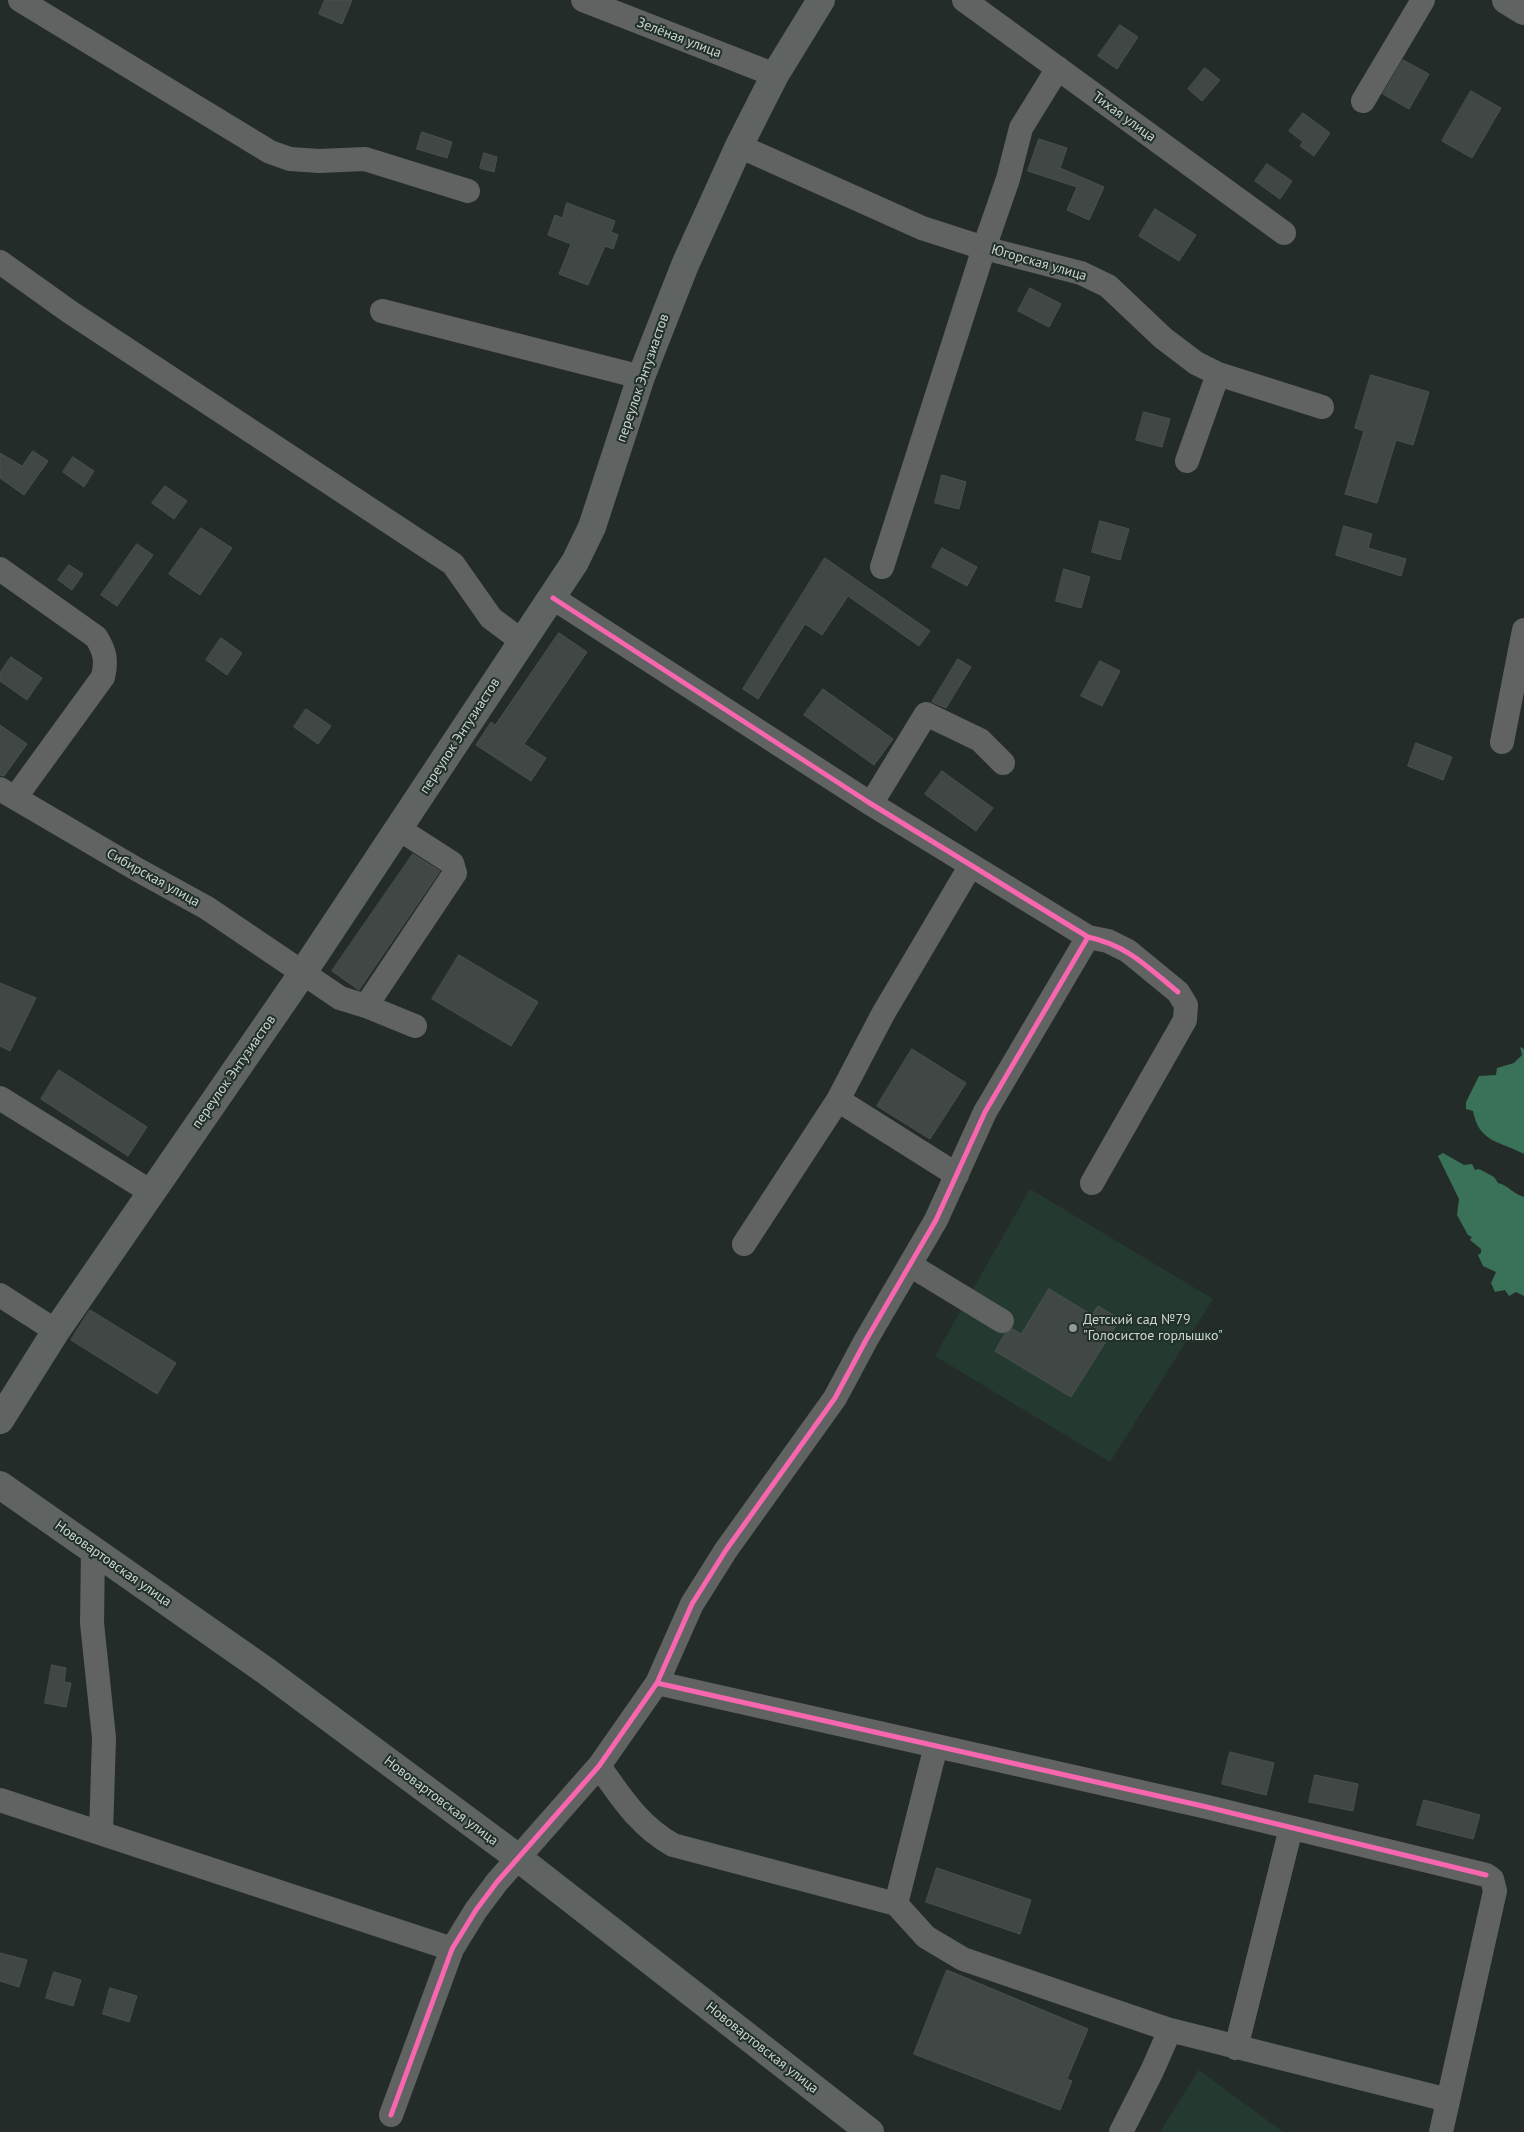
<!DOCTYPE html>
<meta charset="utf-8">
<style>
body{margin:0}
canvas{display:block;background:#242c29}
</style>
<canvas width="1524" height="2132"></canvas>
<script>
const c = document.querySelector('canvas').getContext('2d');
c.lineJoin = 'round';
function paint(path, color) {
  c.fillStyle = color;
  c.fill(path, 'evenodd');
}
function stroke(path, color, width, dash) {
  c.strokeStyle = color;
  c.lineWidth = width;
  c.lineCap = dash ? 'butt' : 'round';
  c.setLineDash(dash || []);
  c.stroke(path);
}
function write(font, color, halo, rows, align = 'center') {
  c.font = font + ' "PT Sans",sans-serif';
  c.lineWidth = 4;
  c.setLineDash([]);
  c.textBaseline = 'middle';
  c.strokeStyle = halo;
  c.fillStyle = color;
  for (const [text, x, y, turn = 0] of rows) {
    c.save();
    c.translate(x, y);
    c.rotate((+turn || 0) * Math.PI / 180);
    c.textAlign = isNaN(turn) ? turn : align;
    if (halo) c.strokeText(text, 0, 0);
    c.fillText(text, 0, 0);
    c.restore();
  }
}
paint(new Path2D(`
 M1030,1189l183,110 -103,163 -175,-106z
 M1199,2070l84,62h-123z`), '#24392f');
paint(new Path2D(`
 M1520,1047l4,2v105c-24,-13 -45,-11 -51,-43l-7,-2v-7l13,-26 17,-1 1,-7 17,-5 8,-8z
 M1443,1153l21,12 8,-1 3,6 4,-1 15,8 4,6c12,3 13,10 26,14v99l-8,-4 -7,4 -4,-6 -10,2 -4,-9 5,-11 -13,-6 -5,-11 3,-2v-4l-11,-9 2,-3 -4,-2 -11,-20 2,-16 -21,-43z`), '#397159');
const building = new Path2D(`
 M325,0h27l-10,24 -23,-10z
 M1120,25l18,12 -21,32 -19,-13z
 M1403,60l26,14 -20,35 -26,-15z
 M1205,68l15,12 -18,21 -14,-12z
 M1471,91l30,17 -29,50 -30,-17z
 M1303,113l27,20 -16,23 -14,-10 3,-4 -14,-11z
 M422,132l30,10 -5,16 -30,-9z
 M1039,139l28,9 -7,20 44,19 -15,33 -22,-10 10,-23 -49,-16z
 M484,153l13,4 -3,15 -14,-4z
 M1267,164l25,17 -12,18 -25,-18z
 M567,203l48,18 -4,11 7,3 -5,14 -8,-3 -17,39 -29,-11 12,-30 -23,-9 7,-20 7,3z
 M1155,209l41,26 -17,26 -40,-25z
 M1030,288l31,16 -12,23 -31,-16z
 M1371,375l58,17 -16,53 -17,-5 -19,63 -32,-9 19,-63 -9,-3z
 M1144,412l26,7 -8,28 -26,-7z
 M33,451l15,10 -24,34 -24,-17v-25l22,13z
 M73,457l21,14 -10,16 -21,-15z
 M942,475l24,7 -7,27 -24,-6z
 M165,486l22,15 -13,18 -22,-16z
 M1100,521l29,8 -9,31 -28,-8z
 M1344,526l28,8 -4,14 38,11 -5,17 -65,-21z
 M201,528l31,20 -32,47 -31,-21z
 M137,544l16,11 -36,51 -16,-11z
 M942,548l35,19 -10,19 -35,-19z
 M825,558l105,73 -11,15 -71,-50 -26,39 -17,-11 -47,75 -15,-10z
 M69,565l14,9 -11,16 -14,-10z
 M1064,569l26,8 -9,31 -25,-7z
 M559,633l28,19 -63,92 22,14 -15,23 -55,-36 15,-23 4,3z
 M221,638l21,15 -15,22 -21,-15z
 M11,657l31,21 -15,22 -27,-19v-8z
 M958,659l13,8 -25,41 -14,-6z
 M1100,661l20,10 -18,35 -21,-10z
 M823,689l70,50 -19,26 -70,-50z
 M306,709l25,17 -13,18 -24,-17z
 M0,725l27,19 -23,32 -4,-1z
 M1416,743l36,14 -9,23 -35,-14z
 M942,771l51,37 -17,23 -51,-37z
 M413,854l27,17 -81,119 -27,-19z
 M459,955l79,47 -27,44 -79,-47z
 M0,983l36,15 -26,53 -10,-5z
 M912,1049l54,34 -36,56 -53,-33z
 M59,1070l88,57 -19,29 -87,-57z
 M1049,1289l43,26 6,-9 22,13 -49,78 -76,-46 10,-17 8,-5 8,5z
 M90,1310l86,53 -19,31 -86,-54z
 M52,1665l14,3 -2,14 7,1 -5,24 -21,-4z
 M1230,1752l44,11 -8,32 -44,-11z
 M1315,1775l43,9 -5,27 -44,-9z
 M1424,1800l56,15 -7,24 -56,-14z
 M937,1868l94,32 -11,34 -94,-32z
 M0,1953l27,7 -8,27 -19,-6z
 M947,1970l141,59 -21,50 5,2 -12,29 -146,-56z
 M54,1972l27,8 -8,26 -27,-8z
 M110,1988l27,8 -8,26 -26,-8z`);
paint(building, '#404744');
stroke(building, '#4a504d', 1);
stroke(new Path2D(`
 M20,0l250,152 20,7 29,2 46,-2 103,32
 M583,0l192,75
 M964,0l320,233
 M1363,101l60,-101
 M739,146l183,82 62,20 97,25 27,13 55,52 33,25 22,11 104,33
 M0,262l70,50 383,252 38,54 32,24
 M382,311l259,66
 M1187,461l31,-87
 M882,567l102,-319 24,-69 13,-51 37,-60
 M0,569l96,68c9,14 11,24 7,40l-88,121
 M553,598l315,204 220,135 20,4 20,10 50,41 8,13 -1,15 -93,163
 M1502,742l22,-112
 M0,789l138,81 69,38 133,90 26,8 89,-133 -3,-10 -53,-34
 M871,804l55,-90 54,26 23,23
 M366,1006l49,20
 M0,1098l151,94
 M838,1100l119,75
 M744,1244l94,-144 45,-86 88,-149
 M910,1265l92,56
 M0,1295l56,36
 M93,1549l-1,74 12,115 -3,95
 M657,1683l550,124 279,68 6,4 3,12 -54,241
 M599,1766c22,31 40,60 74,79l223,59 30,33 37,22 207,71 278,70
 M0,1800l452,149
 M896,1904l40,-158
 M1236,2048l55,-220
 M391,2115l61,-166 24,-39 21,-28 102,-116 58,-83 35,-79 34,-54 109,-152 31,-58 70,-120 49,-108 103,-175
 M1121,2132l31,-61 18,-41`), '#606361', 24);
stroke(new Path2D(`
 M1506,0l18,11
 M0,1420l56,-89 246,-357 273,-412 17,-35 49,-150 44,-112 54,-119 36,-71 46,-75
 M0,1485l266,186 251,186 353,275`), '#5f6361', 28);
stroke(new Path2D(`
 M553,598l315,204 220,135c41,9 59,30 90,55
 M657,1683l550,124 279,68
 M391,2115l61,-166 24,-39 21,-28 102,-116 58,-83 35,-79 34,-54 109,-152 31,-58 70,-120 49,-108 103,-175`), '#f766af', 5);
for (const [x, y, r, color] of [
 [1073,1328,5,"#919a96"]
]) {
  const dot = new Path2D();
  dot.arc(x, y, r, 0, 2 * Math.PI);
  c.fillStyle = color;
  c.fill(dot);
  stroke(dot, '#213029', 2);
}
write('14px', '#ccd5d0', '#213029', [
 ["Зелёная улица",679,38,21],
 ["Тихая улица",1124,117,36],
 ["Югорская улица",1039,263,16],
 ["переулок Энтузиастов",643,378,-71],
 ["переулок Энтузиастов",460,736,-57],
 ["Сибирская улица",153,878,29],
 ["переулок Энтузиастов",234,1072,-55],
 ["Нововартовская улица",113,1564,35],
 ["Нововартовская улица",441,1801,37],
 ["Нововартовская улица",762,2048,38]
]);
write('14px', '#ccd5d0', '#213029', [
 ["Детский сад №79",1083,1320],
 ["\"Голосистое горлышко\"",1083,1336]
], 'left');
</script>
